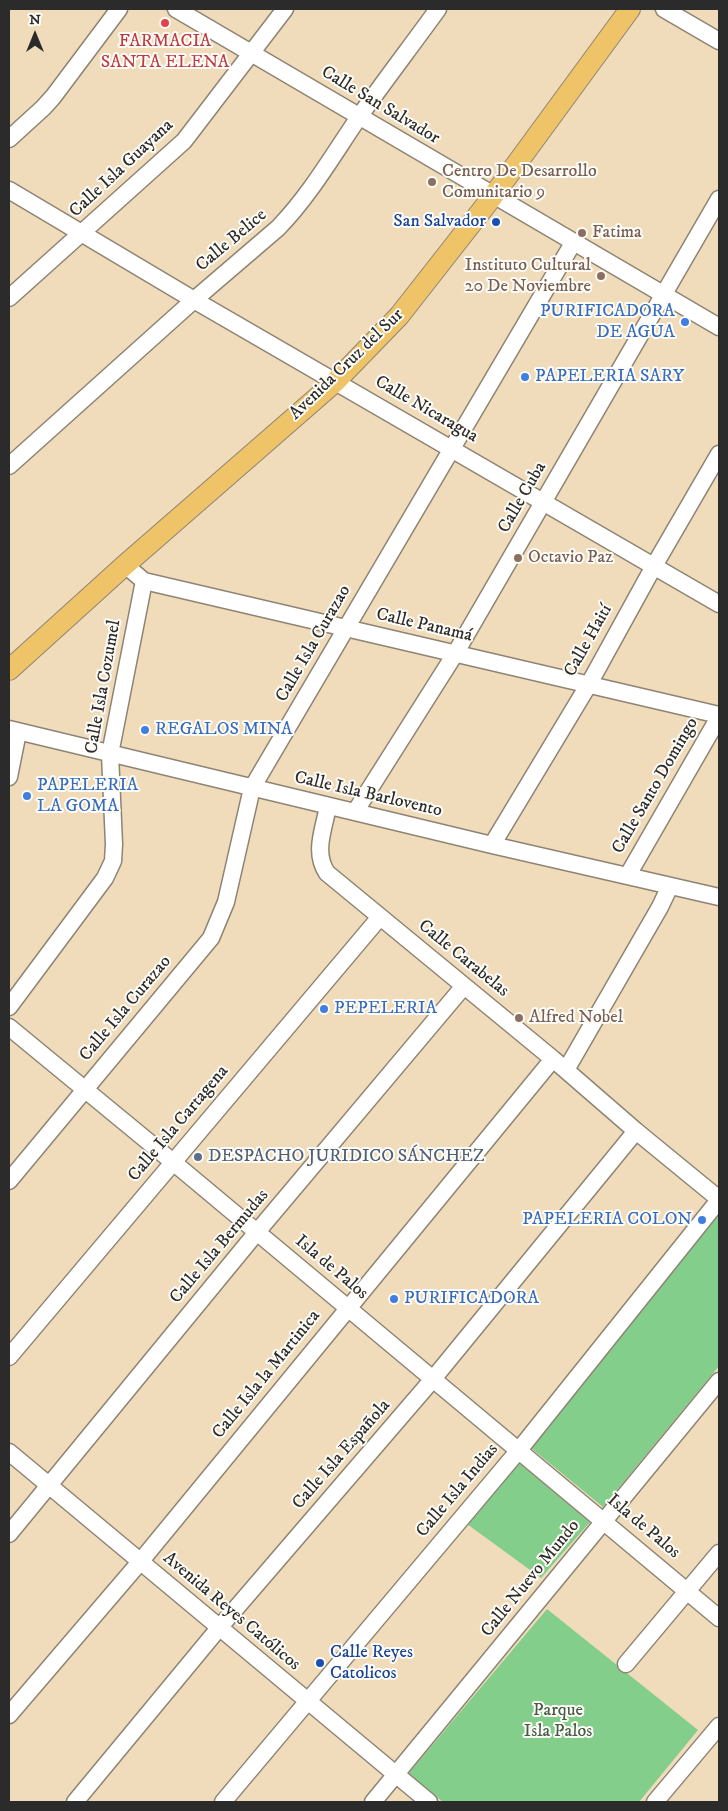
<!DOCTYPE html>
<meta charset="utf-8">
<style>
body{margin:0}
#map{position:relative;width:728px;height:1811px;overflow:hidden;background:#f0dcbb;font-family:"IM FELL DW Pica",serif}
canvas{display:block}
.frame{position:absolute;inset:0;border:10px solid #2b2b2b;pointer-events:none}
.north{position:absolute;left:10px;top:10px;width:50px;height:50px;-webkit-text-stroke:4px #fdfcf7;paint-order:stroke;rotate:0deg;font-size:14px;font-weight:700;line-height:20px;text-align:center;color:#2b2b2b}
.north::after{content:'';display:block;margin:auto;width:18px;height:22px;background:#2b2b2b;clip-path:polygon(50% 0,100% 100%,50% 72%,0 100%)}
</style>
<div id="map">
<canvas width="728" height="1811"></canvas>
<div class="frame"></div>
<div class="north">N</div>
</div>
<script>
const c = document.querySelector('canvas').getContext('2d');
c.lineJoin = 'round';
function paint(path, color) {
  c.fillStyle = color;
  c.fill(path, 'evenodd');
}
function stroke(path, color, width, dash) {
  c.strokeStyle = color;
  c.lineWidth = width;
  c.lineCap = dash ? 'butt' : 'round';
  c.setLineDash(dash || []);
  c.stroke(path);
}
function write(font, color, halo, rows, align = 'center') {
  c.font = font + ' "IM FELL DW Pica",serif';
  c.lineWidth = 4;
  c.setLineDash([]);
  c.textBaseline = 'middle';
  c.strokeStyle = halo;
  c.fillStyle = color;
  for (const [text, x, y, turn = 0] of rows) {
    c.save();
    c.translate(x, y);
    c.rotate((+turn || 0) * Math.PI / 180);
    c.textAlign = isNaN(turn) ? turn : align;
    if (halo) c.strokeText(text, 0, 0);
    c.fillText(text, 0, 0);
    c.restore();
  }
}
paint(new Path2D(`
 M719,1212v154l-116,141 -72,-59z
 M518,1462l72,60 -49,56 -74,-54z
 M547,1609l151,121 -59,72h-196l-35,-28z`), '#84ce8b');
const minor = new Path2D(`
 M176,9l543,318
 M664,9l55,32
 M9,139l34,-31 10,-11 66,-88
 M9,190l185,110 525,304
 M9,298l175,-157 101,-132
 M9,466l185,-166 84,-72c32,-33 55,-73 81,-111 26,-37 53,-72 79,-108
 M125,565l19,16 575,134
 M9,729l483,116 227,52
 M9,777l9,-45
 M328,806c-4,23 -15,46 -1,67l226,186 83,72 83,68
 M355,812l100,-158 264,-455
 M492,845l97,-161 65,-118 65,-112
 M628,875l91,-158
 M9,1007l96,-129 8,-17 1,-17 -4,-90 34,-173
 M9,1027l164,135 546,456
 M566,1070l94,-163 10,-21
 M9,1181l202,-243 15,-36 26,-114 321,-545
 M9,1357l371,-440
 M9,1452l420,350
 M9,1534l248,-302 207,-246
 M626,1664l93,-111
 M9,1715l131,-153 413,-503
 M75,1802l144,-174 214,-249 203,-248
 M223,1802l296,-352 200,-250
 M373,1802l346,-421
 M655,1802l64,-76`);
const major = new Path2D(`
 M9,670l116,-105 210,-183 64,-66 94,-120 137,-187`);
stroke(minor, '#8e8473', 19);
stroke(major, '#8e8473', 22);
stroke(minor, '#fff', 16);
stroke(major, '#efc469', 20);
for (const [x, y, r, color] of [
 [165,23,5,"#e0444e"],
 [432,182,5,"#8d6e63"],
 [496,222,5,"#1a4fb4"],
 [582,233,5,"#8d6e63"],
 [601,276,5,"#8d6e63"],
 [685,322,5,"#3f7fe0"],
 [525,377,5,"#3f7fe0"],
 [518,558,5,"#8d6e63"],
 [145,730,5,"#3f7fe0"],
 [27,796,5,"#3f7fe0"],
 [324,1009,5,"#3f7fe0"],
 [519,1018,5,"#8d6e63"],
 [198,1157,5,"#5c6f8a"],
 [702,1220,5,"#3f7fe0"],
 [394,1299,5,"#3f7fe0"],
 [320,1663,5,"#1a4fb4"]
]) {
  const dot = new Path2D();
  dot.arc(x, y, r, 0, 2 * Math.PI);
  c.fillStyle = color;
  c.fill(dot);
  stroke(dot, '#fdfcf7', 2);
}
write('18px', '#be3a42', '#fdfcf7', [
 ["FARMACIA",165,42],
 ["SANTA ELENA",165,63]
]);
write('18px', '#2b2b2b', '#fdfcf7', [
 ["Calle San Salvador",380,106,31],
 ["Calle Isla Guayana",122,169,-43],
 ["Calle Belice",232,241,-40],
 ["Avenida Cruz del Sur",347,365,-44],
 ["Calle Nicaragua",426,410,30],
 ["Calle Cuba",523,498,-60],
 ["Calle Panamá",424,626,13],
 ["Calle Haití",589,641,-61],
 ["Calle Isla Curazao",314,644,-60],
 ["Calle Isla Cozumel",104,687,-80],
 ["Calle Santo Domingo",656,786,-60],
 ["Calle Isla Barlovento",368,795,13],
 ["Calle Carabelas",463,959,39],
 ["Calle Isla Curazao",126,1009,-50],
 ["Calle Isla Cartagena",179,1124,-50],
 ["Calle Isla Bermudas",220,1247,-50],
 ["Isla de Palos",331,1268,40],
 ["Calle Isla la Martinica",267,1375,-51],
 ["Calle Isla Española",342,1455,-49],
 ["Calle Isla Indias",458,1491,-50],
 ["Isla de Palos",643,1527,40],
 ["Calle Nuevo Mundo",531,1579,-51],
 ["Avenida Reyes Católicos",231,1612,40]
]);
write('18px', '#785e54', '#fdfcf7', [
 ["Centro De Desarrollo",442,172],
 ["Comunitario 9",442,193],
 ["Fatima",592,233],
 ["Instituto Cultural",591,266,"right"],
 ["20 De Noviembre",591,287,"right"],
 ["Octavio Paz",528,558],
 ["Alfred Nobel",529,1018]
], 'left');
write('18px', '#164399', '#fdfcf7', [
 ["San Salvador",486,222],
 ["Calle Reyes",330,1653,"left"],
 ["Catolicos",330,1674,"left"]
], 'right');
write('18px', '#366cbe', '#fdfcf7', [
 ["PURIFICADORA",675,312,"right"],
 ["DE AGUA",675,333,"right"],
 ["PAPELERIA SARY",535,377],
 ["REGALOS MINA",155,730],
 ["PAPELERIA",37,786],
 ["LA GOMA",37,807],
 ["PEPELERIA",334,1009],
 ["PAPELERIA COLON",692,1220,"right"],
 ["PURIFICADORA",404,1299]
], 'left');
write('18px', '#4e5e75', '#fdfcf7', [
 ["DESPACHO JURIDICO SÁNCHEZ",208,1157]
], 'left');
write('18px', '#465c48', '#fdfcf7', [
 ["Parque",558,1711],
 ["Isla Palos",558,1732]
]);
</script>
